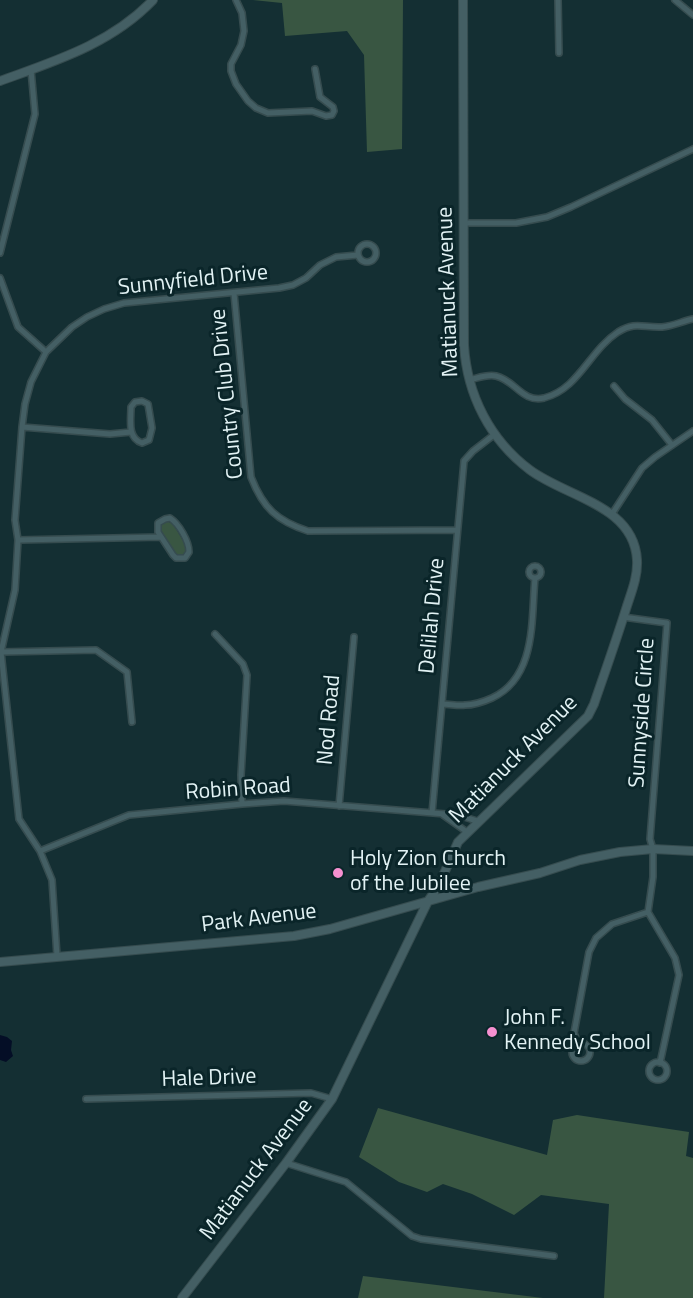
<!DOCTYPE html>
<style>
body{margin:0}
canvas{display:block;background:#142f33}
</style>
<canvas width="693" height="1298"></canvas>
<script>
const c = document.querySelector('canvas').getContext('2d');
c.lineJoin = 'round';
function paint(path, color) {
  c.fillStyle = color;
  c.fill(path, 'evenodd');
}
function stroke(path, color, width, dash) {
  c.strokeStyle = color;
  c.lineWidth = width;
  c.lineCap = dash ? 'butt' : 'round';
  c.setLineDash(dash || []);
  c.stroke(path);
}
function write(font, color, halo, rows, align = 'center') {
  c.font = font + ' "Titillium Web",sans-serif';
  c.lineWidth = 6;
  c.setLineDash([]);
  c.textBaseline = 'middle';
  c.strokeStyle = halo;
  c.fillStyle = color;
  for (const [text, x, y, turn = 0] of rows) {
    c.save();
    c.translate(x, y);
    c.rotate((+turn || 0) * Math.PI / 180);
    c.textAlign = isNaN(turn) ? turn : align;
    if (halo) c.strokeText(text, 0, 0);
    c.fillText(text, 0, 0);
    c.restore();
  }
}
paint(new Path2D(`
 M253,0h150l-1,149 -35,3 -3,-97 -17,-24 -62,5 -3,-33z
 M167,521l6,3 14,23v5l-4,4h-6c-8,-8 -17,-21 -16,-32z
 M378,1108l169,47 6,-35 24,-5 112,17 -3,24 7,2v140h-89l5,-94 -68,-9 -27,20 -42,-21 -29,-10 -16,8 -28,-10 -40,-25z
 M363,1276l180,22h-185z`), '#395642');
paint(new Path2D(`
 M0,1035l7,2 5,4 -1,9 2,6 -7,6 -6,-2z`), '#040e26');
const street = new Path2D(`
 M236,0l6,13 2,18 -3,14 -10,19v7l5,13 12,17 8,7 12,5 44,-2 14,5 6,-1 2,-4 -1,-4 -13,-10 -5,-28
 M558,0l1,53
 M675,0l18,15
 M463,223h53l31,-6 24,-10 122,-58
 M358 253a9 9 0 1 1 18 0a9 9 0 1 1-18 0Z
 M0,253l35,-139 -4,-44
 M0,278l18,49 28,25
 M234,293l17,184c12,31 26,44 57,54l149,-1
 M469,380c9,-2 18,-6 27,-4 19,4 26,27 48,22 35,-9 45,-47 74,-66 18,-11 25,-4 44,-5 11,-1 21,-6 31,-8
 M614,386l11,13 27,21 20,25
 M142,401l6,3 4,24 -3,12 -7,3c-15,-5 -11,-23 -11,-36l4,-5z
 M22,427l88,7 21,-2
 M612,514l30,-46 13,-11 38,-26
 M170,518c9,6 19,23 19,34l-4,6h-9l-3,-3 -15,-23v-9l7,-4z
 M18,540l143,-3
 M529 572a6 6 0 1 1 12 0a6 6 0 1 1-12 0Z
 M623,617l44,6 -17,216 3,10v28l-5,35 27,46 4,17 -19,88
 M215,634l28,30 4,11 -6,100 1,29
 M1,652l95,-2 31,22 5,50
 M442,704c8,0 16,2 23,1 10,0 18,-3 27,-7 45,-21 39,-79 43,-120
 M339,806l15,-169
 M432,813l32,-352 9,-10 22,-17
 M443,815l24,17
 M40,851l89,-36 113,-11 42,-3 174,14 19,6
 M57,956l-5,-76 -12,-29 -21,-32 -18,-167 14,-62 3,-50 -3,-20 7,-93 3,-23 6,-22 15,-30 26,-25 15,-10 17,-8 20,-6 155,-15 14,-3 13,-7 14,-13 16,-8 22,-2
 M578,1043l-4,-10 15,-81 7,-14 16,-14 36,-12
 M572 1052a9 9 0 1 1 18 0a9 9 0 1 1-18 0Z
 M649 1071a9 9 0 1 1 18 0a9 9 0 1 1-18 0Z
 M86,1099l225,-6 21,6
 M286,1163l60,19 66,54 9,3 133,17`);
const secondary = new Path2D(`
 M0,81c55,-20 111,-37 153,-81
 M0,962l294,-26 36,-7 148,-42 62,-14 40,-13 40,-8 33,-3 40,2
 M182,1298l104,-135 46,-64 96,-198 10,-14 20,-45 130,-126 6,-12c11,-32 22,-63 32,-95 5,-16 12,-32 11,-49 -3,-55 -71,-63 -107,-90 -40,-30 -63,-75 -66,-125l-1,-345`);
stroke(street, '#364c4f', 8);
stroke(secondary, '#364c4f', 10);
stroke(street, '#445f64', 5);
stroke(secondary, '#445f64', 8);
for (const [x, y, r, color] of [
 [338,873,6,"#f690d0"],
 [492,1032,6,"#f690d0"]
]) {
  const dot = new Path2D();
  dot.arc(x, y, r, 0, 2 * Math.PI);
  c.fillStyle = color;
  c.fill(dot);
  stroke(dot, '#0a2529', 2);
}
write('22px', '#e2f2f4', '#0a2529', [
 ["Sunnyfield Drive",193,281,-6],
 ["Matianuck Avenue",449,292,-92],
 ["Country Club Drive",228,394,-96],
 ["Delilah Drive",433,616,-85],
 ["Sunnyside Circle",643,713,-86],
 ["Nod Road",330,720,-85],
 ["Matianuck Avenue",514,760,-45],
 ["Robin Road",238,790,-4],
 ["Park Avenue",259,919,-7],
 ["Hale Drive",209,1079,-2],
 ["Matianuck Avenue",257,1170,-53]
]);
write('22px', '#e2f2f4', '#0a2529', [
 ["Holy Zion Church",350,860],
 ["of the Jubilee",350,885],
 ["John F.",504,1019],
 ["Kennedy School",504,1044]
], 'left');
</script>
